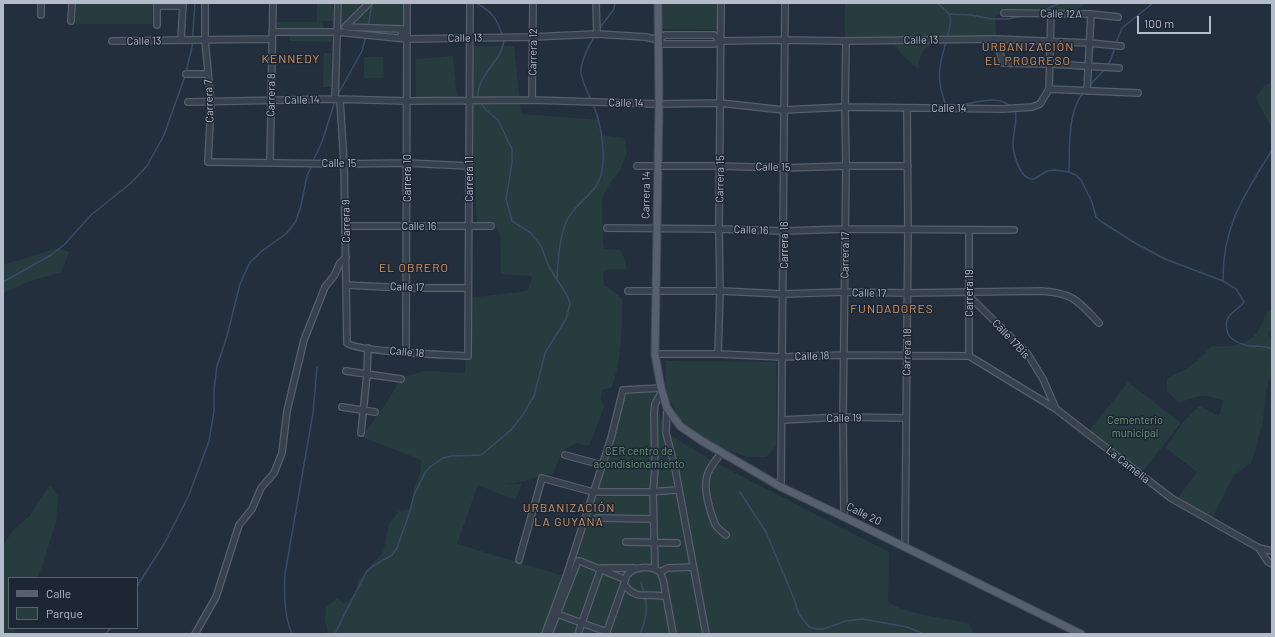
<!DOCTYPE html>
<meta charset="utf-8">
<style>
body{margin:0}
#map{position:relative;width:1275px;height:637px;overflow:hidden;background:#242f3e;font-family:Barlow,sans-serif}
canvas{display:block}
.frame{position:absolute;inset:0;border:4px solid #b4bcc9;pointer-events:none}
.legend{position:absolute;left:8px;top:577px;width:130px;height:52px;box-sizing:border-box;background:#1d2633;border:1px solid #59626f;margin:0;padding:5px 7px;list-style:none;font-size:12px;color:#b4bcc9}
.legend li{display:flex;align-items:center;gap:8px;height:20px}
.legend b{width:20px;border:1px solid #59626f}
.scale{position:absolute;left:1137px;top:16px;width:74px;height:18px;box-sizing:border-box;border:2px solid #b4bcc9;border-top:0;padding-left:5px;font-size:12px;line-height:14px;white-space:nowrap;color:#b4bcc9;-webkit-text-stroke:3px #1d2633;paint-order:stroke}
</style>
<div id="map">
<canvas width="1275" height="637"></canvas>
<div class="frame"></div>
<ul class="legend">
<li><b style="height:5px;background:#56606e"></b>Calle</li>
<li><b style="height:11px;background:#263c3f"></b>Parque</li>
</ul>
<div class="scale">100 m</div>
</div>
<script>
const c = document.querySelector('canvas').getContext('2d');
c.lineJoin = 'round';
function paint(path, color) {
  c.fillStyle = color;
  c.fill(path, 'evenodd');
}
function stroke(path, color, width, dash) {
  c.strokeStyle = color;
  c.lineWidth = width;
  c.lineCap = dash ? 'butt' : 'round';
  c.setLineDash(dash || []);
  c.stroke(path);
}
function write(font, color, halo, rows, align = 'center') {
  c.font = font + ' Barlow,sans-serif';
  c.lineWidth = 3;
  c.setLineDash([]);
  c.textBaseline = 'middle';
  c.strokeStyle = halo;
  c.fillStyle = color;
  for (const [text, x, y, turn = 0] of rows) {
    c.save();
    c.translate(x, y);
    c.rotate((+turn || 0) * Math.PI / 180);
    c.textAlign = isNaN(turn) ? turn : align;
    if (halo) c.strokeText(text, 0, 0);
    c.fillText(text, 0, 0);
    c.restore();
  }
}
paint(new Path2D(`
 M76,3h77l-1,21h-76z
 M317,3h16v18h-15l5,1 1,7h-47v-7h40z
 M342,3h63v30l-64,-2z
 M663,3h55v27l-56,-1z
 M845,3h241l-17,15 -18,1 -26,-6 -22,-1 -8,4 2,32c-20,-14 -39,-15 -61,-4 -4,2 -10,3 -13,7 -3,4 -4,13 -5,18l-16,-14 -9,-12 -48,-5z
 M290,33l42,1 -1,8 -41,-1z
 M474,46h40l7,68 79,6v15l24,3 3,15 -7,17 -12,16 -6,14 1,44 2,5 15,1 4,7 3,13 -19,-1 -5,3 1,13 18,13c0,31 0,60 -10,89l-10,3 -1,10 3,7 -15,39 -13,-3 -14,8 -9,23 -10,1 -21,7 -16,2h16l-7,16 -37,-15 -21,59 110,33 29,-80 78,-5 -1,-5 -75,2 15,-49 11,-48 31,-2 8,38 9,8 40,25 177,91 -1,50c20,12 56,17 81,21l4,11h-648l3,-3 -3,-11 1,-13 11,-9 7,6 11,-9 3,-15 25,-28 6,-28 10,-13 12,-2 3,-21 6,-14 1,-14 -59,-23 27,-38 12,-21 23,-7 41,2 3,-75 59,-7 5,-13 -2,-2 -29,-2 -1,-40 -5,-10h-18l-5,-98z
 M324,53h7v34h-8z
 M453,56l4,41 -41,1v-39z
 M364,57h19l1,21h-20z
 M1272,82v46l-13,-23 -3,-8 8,-11z
 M58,248l11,4 -8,20 -34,10 -10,5 -14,6v-28z
 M1272,310v16l-4,8 4,6v31l-6,19 -3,31 -8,30 -4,12 -17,12 -23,45 -34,-21 20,-27 -31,-24 17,-26 16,-16 20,10 4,-15c-20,-8 -24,-6 -44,2l-12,-12v-12c7,-5 16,-8 23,-13 8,-5 15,-13 22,-20 30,2 45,-4 55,-34z
 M666,361l110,1v84l-10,11h-19l-38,-14 -28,-20 -16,-33z
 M1128,382l53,41 -39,49 -53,-41z
 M50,485l8,11 -2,26 -18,56h-29v50h8l-3,6h-11v-89l11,-16 16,-13 7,-13z`), '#263c3f');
stroke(new Path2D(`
 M476,3c17,9 20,15 27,33
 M937,3c17,12 15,17 10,35
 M1042,11l18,-8
 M950,14l21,1 21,4h15l16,-3
 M599,29l15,-20 1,-6
 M367,33l5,-30
 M946,42c-7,24 -10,36 -1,61 20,9 46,-14 67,4
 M1116,43l6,-15 31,-25
 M1108,65l3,-6 4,-12
 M186,72l6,-25 3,-44
 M1089,86l15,-16
 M337,96l25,-45 4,-15
 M478,99c-3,-23 24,-37 26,-59
 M591,100c-3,-8 -9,-18 -10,-27 -1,-10 8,-28 13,-36
 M1015,109c3,12 -2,23 -2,35 0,9 6,30 15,34 2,1 4,1 6,1l13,-8 8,-1 14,2 7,3 5,5 11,22 4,15 6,5 33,21 30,16 58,22 13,8 8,13c-5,7 -12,9 -16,16 -2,3 -2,8 -1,12 1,8 10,13 18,15 9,3 18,-1 27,4
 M313,161l9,-19 13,-41
 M1069,171c1,-24 -2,-60 15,-79
 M557,279c1,-18 2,-37 8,-54 5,-15 20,-25 29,-36 16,-19 8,-64 -1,-85
 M1223,281c-1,-55 22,-87 49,-131
 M3,282l48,-27 13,-10 27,-30 40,-32 16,-17 17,-31 21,-59
 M740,492l26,40 28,67 5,15 10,13 7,2h7l23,-8 16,-2 45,8 17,7
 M641,582l3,11
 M137,586l27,-42 25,-49 20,-54 5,-30v-22l3,-23 10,-30 13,-52 10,-22 12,-11 25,-18 9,-12 5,-16 6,-29 5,-11
 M106,634l4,-6
 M292,634c-8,-19 -8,-39 -7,-60l28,-161 4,-46
 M335,634l8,-17 24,-46 6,-5 19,-11 5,-7 13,-37 4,-16 11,-22 5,-6 13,-9 8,-2 30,-1 30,-25 11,-14 12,-20 11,-43 21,-34 4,-15 -2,-7 -19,-30 -8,-21 -10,-13 -19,-12 -6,-22 6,-36v-14l-14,-29 -12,-10 -6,-8
 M640,634c5,-11 8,-25 5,-37`), '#394c67', 1.5);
const minor = new Path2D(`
 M41,3v12
 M205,3v37l6,63 -3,59 136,2 63,-1 62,3
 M369,3l-24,24 57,2 -1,9
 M596,3l1,31
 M157,6h26
 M1004,13l87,1 27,3
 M71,21l1,-18
 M157,25v-21
 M272,32h65l70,7 126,-2 64,-3 49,3 12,3 6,4h50l7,-3 63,-1 62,1 150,-2 93,4 32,3
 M996,39l7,24 47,1 69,4
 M181,40l2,-37
 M658,40l7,-5h49l7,6
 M112,41l160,-2
 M186,74h22
 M1049,89l89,4
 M1087,91l4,-77
 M335,99l3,-96
 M340,100l4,64 3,179c10,9 102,12 121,13l2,-353
 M532,100l1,-97
 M188,102l147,-3 72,2 125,-1 127,4 61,-1 63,7 62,-3 158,2 29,-2 8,-3 9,-15 2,-75
 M270,163l3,-160
 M637,166h83l63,2 63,-2h62
 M346,226h145
 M607,228l112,1 65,2 61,-2 169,1
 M346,285l60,3h62
 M628,291h92l63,3 61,-2 63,1 135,-2c31,2 36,10 57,32
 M970,297l57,56 16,26 13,30
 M406,352l1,-349
 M655,354h63l64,3 61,-2 126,1
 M718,354l2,-63 -1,-62 2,-226
 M969,356l87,53 115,89 88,50 13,3
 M969,356v-126
 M346,371l55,8
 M342,407l33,5
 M667,408l-1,25 9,35 31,166
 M782,420l61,-3 63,1
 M361,433l6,-59 1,-26
 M722,452c-5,7 -13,15 -15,24 -4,13 3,36 8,48 2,4 7,8 11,11
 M565,455l37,10
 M781,487l4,-484
 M844,517l-1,-100 3,-251 -1,-59 1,-66
 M597,518l56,1
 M626,542l51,1
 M905,547l3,-317 -1,-122
 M1259,548l9,14 4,2
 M519,560l23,-82 51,14h55l30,-2
 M603,568h31
 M655,569l-2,-77 2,-24 -1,-55 1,-9 7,-13
 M624,584c13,19 26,7 42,13
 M557,614l50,18
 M195,634l21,-37 23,-72 13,-16 9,-21 13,-15 8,-20 5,-42 17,-71 21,-53 9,-11 6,-13 6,-6
 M545,634l21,-57 45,-139 12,-48 38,-2
 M549,634l29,-73h2l44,18
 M578,634l23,-66
 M606,634l21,-59c8,-9 24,-10 33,-3
 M673,634l-10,-55 -3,-7 8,-4 25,-1`);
const major = new Path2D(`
 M658,3l1,101 -4,250 6,34 6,20 13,18 22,15 79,46 63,30 237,117`);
stroke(minor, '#565f6c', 8);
stroke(major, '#414a57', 9);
stroke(minor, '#38414e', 5.5);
stroke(major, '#56606e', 7);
write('11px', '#b4bcc9', '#1d2633', [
 ["Calle 12A",1061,14,1],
 ["Calle 13",465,38,-1],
 ["Calle 13",921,40,-1],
 ["Calle 13",144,41,-1],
 ["Carrera 12",533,52,-89],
 ["Carrera 8",271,95,-89],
 ["Calle 14",302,100,-1],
 ["Carrera 7",209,101,-92],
 ["Calle 14",626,103,1],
 ["Calle 14",949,108],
 ["Calle 15",339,163],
 ["Calle 15",773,167,1],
 ["Carrera 10",407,178,-90],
 ["Carrera 11",469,179,-90],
 ["Carrera 15",720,179,-89],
 ["Carrera 14",646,195,-89],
 ["Carrera 9",346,221,-91],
 ["Calle 16",419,226],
 ["Calle 16",751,230,2],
 ["Carrera 16",784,245,-90],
 ["Carrera 17",845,255,-89],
 ["Calle 17",407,287,2],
 ["Calle 17",869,293,1],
 ["Carrera 19",969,293,-90],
 ["Calle 17Bis",1011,339,47],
 ["Calle 18",407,352,5],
 ["Carrera 18",907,352,-89],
 ["Calle 18",812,356,-2],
 ["Calle 19",844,418,-1],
 ["La Camelia",1128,465,38],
 ["Calle 20",864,514,26]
]);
write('11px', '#6b9a76', '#1d2633', [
 ["Cementerio",1135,420],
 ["municipal",1135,433],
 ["CER centro de",639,451],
 ["acondisionamiento",639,464]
]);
c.letterSpacing = '1px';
write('12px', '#d59563', '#1d2633', [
 ["URBANIZACIÓN",1028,47],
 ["EL PROGRESO",1028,61],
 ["KENNEDY",291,59],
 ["EL OBRERO",414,268],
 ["FUNDADORES",892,309],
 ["URBANIZACIÓN",569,508],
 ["LA GUYANA",569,522]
]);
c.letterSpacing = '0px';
</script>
